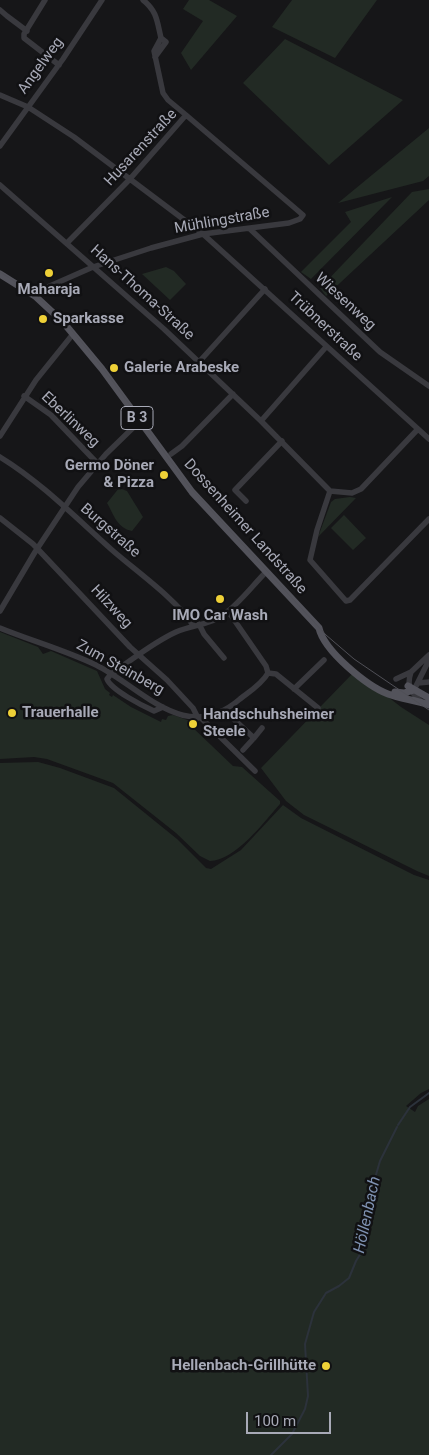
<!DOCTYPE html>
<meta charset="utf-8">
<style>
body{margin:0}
#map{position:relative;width:429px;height:1455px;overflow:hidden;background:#161618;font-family:Roboto,sans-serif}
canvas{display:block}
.scale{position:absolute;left:246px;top:1412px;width:85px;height:22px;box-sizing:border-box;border:2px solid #a8aab7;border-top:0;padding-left:6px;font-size:15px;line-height:18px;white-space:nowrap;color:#a8aab7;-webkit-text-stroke:4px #111113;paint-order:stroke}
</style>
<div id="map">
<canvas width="429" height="1455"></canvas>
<div class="scale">100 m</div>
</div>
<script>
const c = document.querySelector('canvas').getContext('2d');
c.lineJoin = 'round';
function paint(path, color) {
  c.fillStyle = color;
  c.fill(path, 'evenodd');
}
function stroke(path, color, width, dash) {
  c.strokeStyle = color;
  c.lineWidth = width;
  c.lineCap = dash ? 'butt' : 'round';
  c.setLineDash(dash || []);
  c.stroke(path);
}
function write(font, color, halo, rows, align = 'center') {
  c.font = font + ' Roboto,sans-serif';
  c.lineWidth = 5;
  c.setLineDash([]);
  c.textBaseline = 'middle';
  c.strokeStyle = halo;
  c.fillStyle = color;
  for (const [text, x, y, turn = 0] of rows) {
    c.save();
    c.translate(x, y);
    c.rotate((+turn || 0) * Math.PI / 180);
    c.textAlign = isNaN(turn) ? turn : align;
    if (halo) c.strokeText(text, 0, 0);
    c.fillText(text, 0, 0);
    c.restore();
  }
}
paint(new Path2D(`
 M189,0h20l28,16 -46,54 -10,-17 22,-32 -20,-12z
 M292,0h85l-42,58 -63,-31z
 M285,39l118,61 -74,65 -86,-82z
 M429,128v48l-6,5 -85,22z
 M429,189v11l-103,96 -6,-8 92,-96z
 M392,197l-81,82 -10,-7 50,-50 -6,-10z
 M166,267l8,4 12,13 -16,16 -28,-26z
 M119,488l8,3 16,26 -11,14c-15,-3 -18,-16 -25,-28z
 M350,497l6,1 -38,39 13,-35 4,-3z
 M344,515l22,23 -13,12 -22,-22z
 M0,632l38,15 5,7 8,-3 46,20 8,18 5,4 -1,2 3,2 1,-2 18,12 30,15 1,-3 4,1 2,-4 5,-1 17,6v4l43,41 9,1 38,34v3c-16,18 -44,56 -70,57l-10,-5 -24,-23 -63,-50 -66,-24 -13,-2 -34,2z
 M355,671l46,36 28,18v151l-12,-5 -113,-56 -18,-14 -25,-33z
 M38,762l22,6 54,20 63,51 29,29 5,1 30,-19 42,-45 18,13 113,57 15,5v209l-8,4 -15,13 9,6 3,-6 11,-7v356h-429v-692z`), '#222a24');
stroke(new Path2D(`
 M398,1125l12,-18 19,-14
 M271,1455l21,-21 13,-25 3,-13 -3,-52 9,-32 12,-19 13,-7 10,-8 7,-17 8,-13 2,-39 14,-48 17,-34`), '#2c323b', 2);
stroke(new Path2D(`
 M45,0l-21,34v4l35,27
 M143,0c14,11 14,21 18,38l-7,13 9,42 5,7 18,15
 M0,10l7,6 20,15
 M155,57l11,-15 -5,-4
 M0,95l28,12 46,30 129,97 226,205
 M0,146l63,-87 39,-59
 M0,185l164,144 97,92 69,70 22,2 9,-4 57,-60
 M250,229l130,123 49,34
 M35,296l8,-7 50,-22 58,-19 52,-14 86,-11 11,-4 3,-4 -117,-100 -57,65 -62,63
 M199,362l66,-73
 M24,396l27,19 47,49
 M261,421l65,-74
 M0,436l36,-56 37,-46
 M171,454l11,-8 51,-52
 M0,457c41,25 76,61 112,93 24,21 64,49 81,75
 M330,491l-13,39 -7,30 36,41 4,-1 79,-81
 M246,501l-11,-11 47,-49
 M0,518l33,26 97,103 37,33 26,28 5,10
 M0,611l35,-59 43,-65 28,-33 34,-33
 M228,611l38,55 2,7
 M199,624l5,10 20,24
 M0,628c32,13 65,22 96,37 48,24 89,81 144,34 9,-7 22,-15 28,-26
 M411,672c-5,15 0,21 11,30
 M268,673l8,1 42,34
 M396,679l15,-7 18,-17
 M418,683l11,-1
 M294,689l30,-29
 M414,690l15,-30
 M163,707l-9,4c-11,-5 -43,-21 -47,-32l4,-5c21,-14 41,-31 65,-42 15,-7 33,-7 46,-16 17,-12 30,-30 44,-44
 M225,711l29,27 -11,12
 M201,718l54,53
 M254,738l8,-10`), '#39393e', 5.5);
stroke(new Path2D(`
 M0,274l35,22 28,26 39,47 90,123 127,136c5,23 48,58 69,66 13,5 28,6 41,11
 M408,686l21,12
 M395,692l9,1 10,-3`), '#53535b', 7);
stroke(new Path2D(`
 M0,272l36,23 28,26 39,47 85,117 138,150 28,24 75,51`), '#505057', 1);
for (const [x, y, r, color] of [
 [49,273,5,"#eed037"],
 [43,319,5,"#eed037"],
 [114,368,5,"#eed037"],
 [164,475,5,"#eed037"],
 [220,599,5,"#eed037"],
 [12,713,5,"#eed037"],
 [193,724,5,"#eed037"],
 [326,1366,5,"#eed037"]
]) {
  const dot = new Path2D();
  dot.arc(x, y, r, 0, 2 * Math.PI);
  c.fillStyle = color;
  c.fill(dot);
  stroke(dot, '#111113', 2);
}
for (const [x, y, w] of [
 [137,418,32]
]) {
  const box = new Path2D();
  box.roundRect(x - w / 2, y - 11.5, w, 23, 4);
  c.fillStyle = '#111113';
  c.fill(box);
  stroke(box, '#a8aab7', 1);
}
write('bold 14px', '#a8aab7', null, [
 ["B 3",137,418]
]);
write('15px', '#a8aab7', '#111113', [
 ["Angelweg",41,66,-54],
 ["Husarenstraße",141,148,-47],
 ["Mühlingstraße",222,221,-10],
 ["Hans-Thoma-Straße",142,293,42],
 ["Wiesenweg",345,302,43],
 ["Trübnerstraße",325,327,43],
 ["Eberlinweg",70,420,43],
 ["Dossenheimer Landstraße",245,527,48],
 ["Burgstraße",110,531,41],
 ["Hilzweg",111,607,47],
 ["Zum Steinberg",120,668,29]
]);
write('bold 15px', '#a8aab7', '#111113', [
 ["Maharaja",49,290,"center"],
 ["Sparkasse",53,319],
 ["Galerie Arabeske",124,368],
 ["Germo Döner",154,466,"right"],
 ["& Pizza",154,483,"right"],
 ["IMO Car Wash",220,616,"center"],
 ["Trauerhalle",22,713],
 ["Handschuhsheimer",203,715],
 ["Steele",203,732],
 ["Hellenbach-Grillhütte",316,1366,"right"]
], 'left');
write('italic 16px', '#7f92b2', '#111113', [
 ["Höllenbach",368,1215,-78]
]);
</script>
